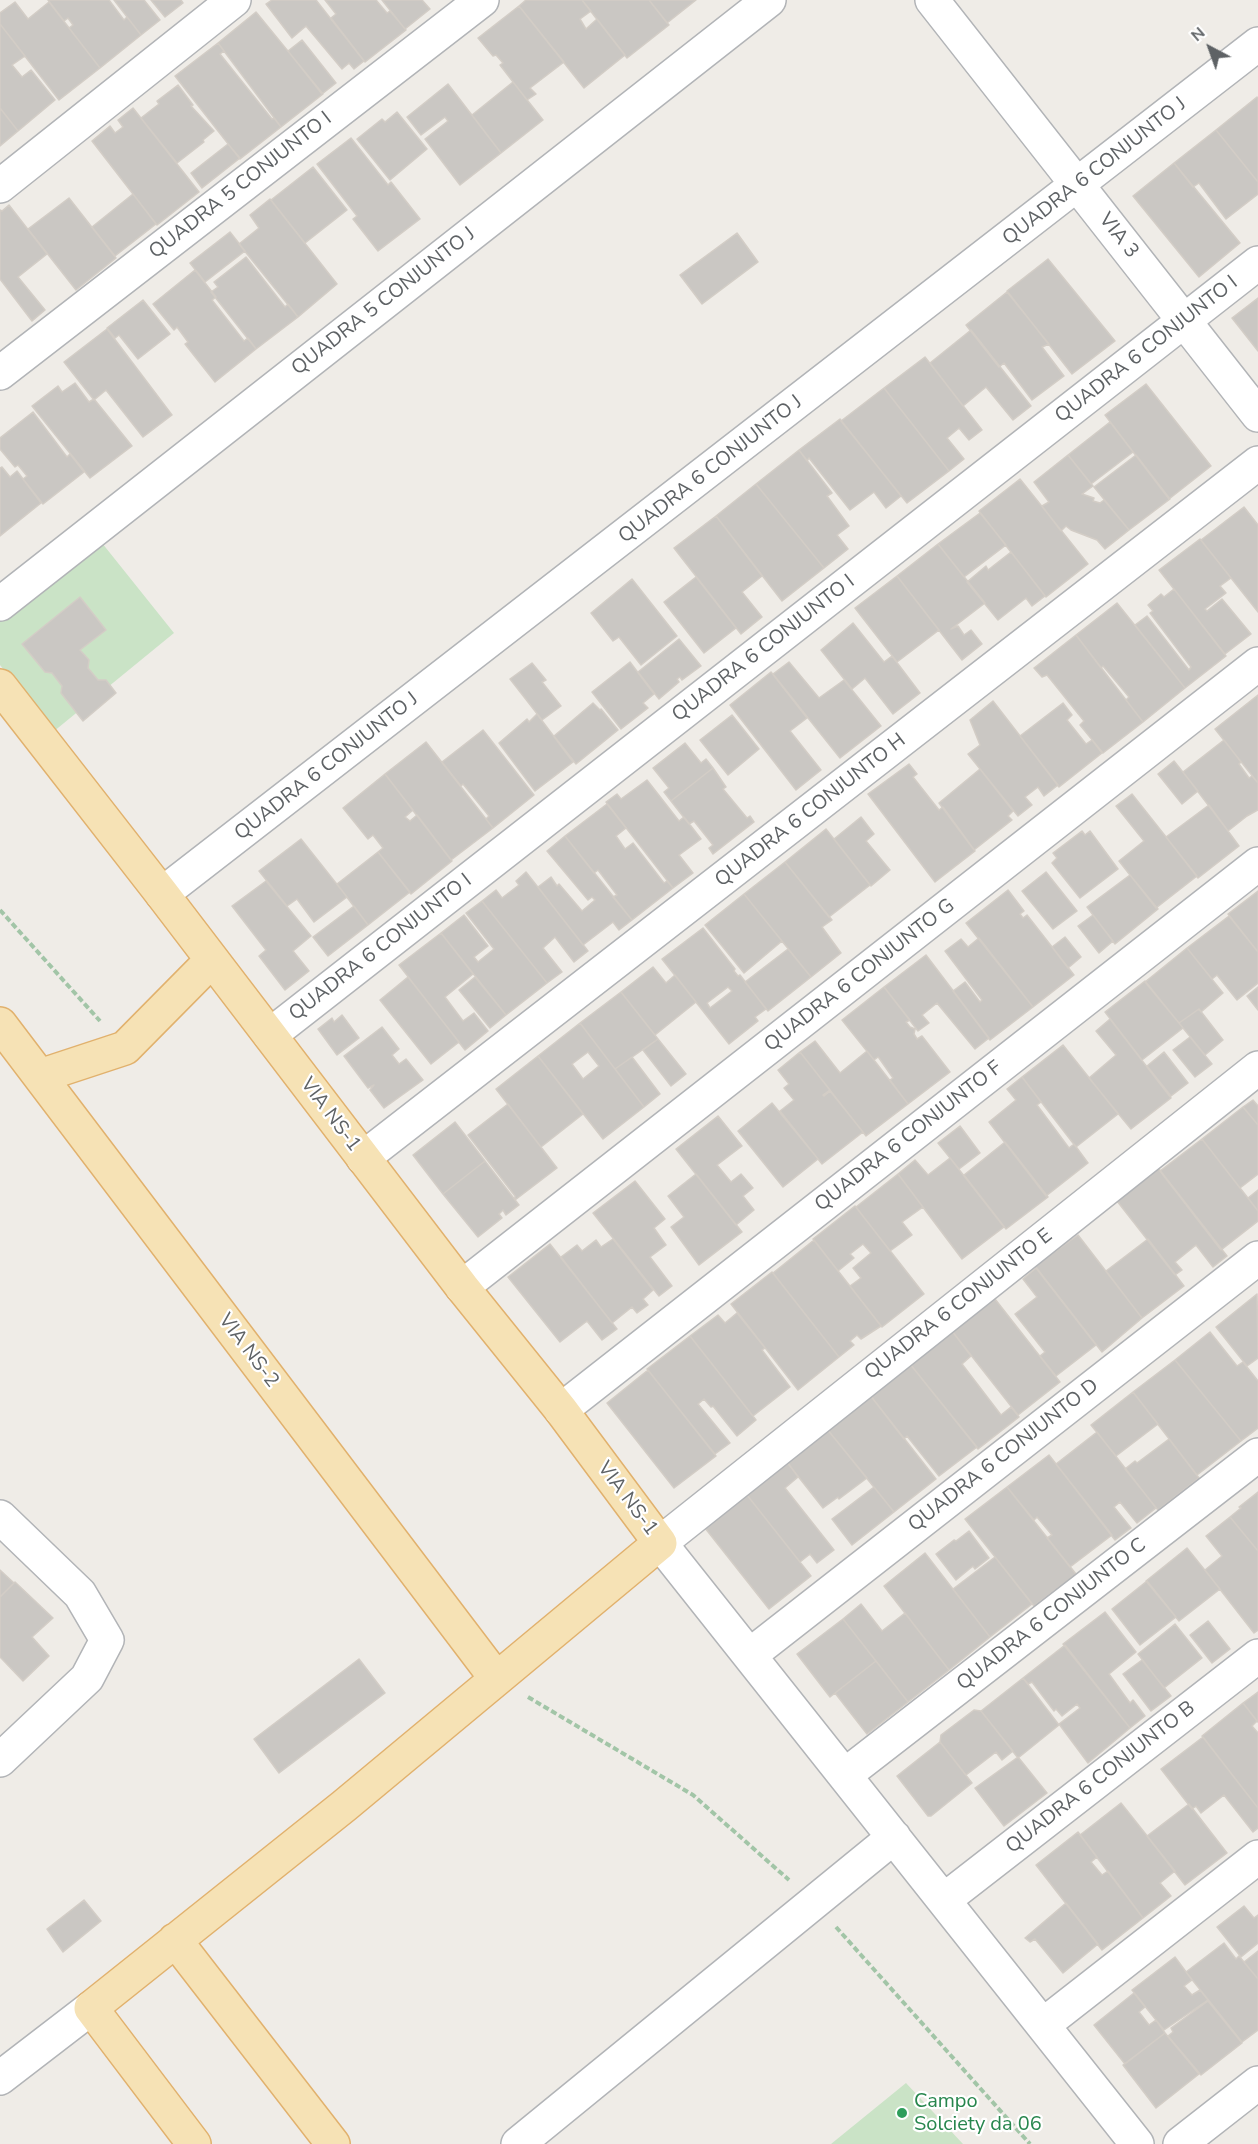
<!DOCTYPE html>
<style>
body{margin:0}
#map{position:relative;width:1258px;height:2144px;overflow:hidden;background:#efece7;font-family:"Nunito Sans",sans-serif}
canvas{display:block}
.north{position:absolute;left:1180px;top:18px;width:60px;height:60px;-webkit-text-stroke:4px #fff;paint-order:stroke;rotate:319deg;font-size:16px;font-weight:700;line-height:24px;text-align:center;color:#5e6265}
.north::after{content:'';display:block;margin:auto;width:21px;height:27px;background:#5e6265;clip-path:polygon(50% 0,100% 100%,50% 72%,0 100%)}
</style>
<div id="map">
<canvas width="1258" height="2144"></canvas>
<div class="north">N</div>
</div>
<script>
const c = document.querySelector('canvas').getContext('2d');
c.lineJoin = 'round';
function paint(path, color) {
  c.fillStyle = color;
  c.fill(path, 'evenodd');
}
function stroke(path, color, width, dash) {
  c.strokeStyle = color;
  c.lineWidth = width;
  c.lineCap = dash ? 'butt' : 'round';
  c.setLineDash(dash || []);
  c.stroke(path);
}
function write(font, color, halo, rows, align = 'center') {
  c.font = font + ' "Nunito Sans",sans-serif';
  c.lineWidth = 4.5;
  c.setLineDash([]);
  c.textBaseline = 'middle';
  c.strokeStyle = halo;
  c.fillStyle = color;
  for (const [text, x, y, turn = 0] of rows) {
    c.save();
    c.translate(x, y);
    c.rotate((+turn || 0) * Math.PI / 180);
    c.textAlign = isNaN(turn) ? turn : align;
    if (halo) c.strokeText(text, 0, 0);
    c.fillText(text, 0, 0);
    c.restore();
  }
}
paint(new Path2D(`
 M98,538l76,95 -121,99 -53,-67v-43z
 M906,2083l57,61h-132z`), '#cae3c6');
const building = new Path2D(`
 M48,0h61l15,20 3,-3 14,18 -41,33 -31,-40 4,-3 -5,-7 -4,3z
 M114,0h30l16,20 -19,15z
 M151,0h30l2,3 -18,14z
 M272,0h44l48,61 -10,8 -5,-6 -7,6 -36,-43 -14,12 -26,-34z
 M325,0h51l11,13 3,-2 16,19 -41,32 -34,-44 5,-4z
 M382,0h40l8,9 -25,20z
 M526,0h56l9,11 -11,8 6,10 11,-10 28,36 -41,33 -65,-82z
 M582,0h67l20,25 -42,33z
 M649,0h47l-29,23z
 M15,2l13,17 21,-17 51,66 -41,32 -59,-76v-11z
 M519,6l45,56 -34,26 6,6 -9,6 -27,-35 3,-2 -7,-8 -3,1 -15,-18z
 M256,12l67,82 -42,33 -63,-84z
 M0,24l25,32 -13,9 10,12 9,-7 24,30 -37,31 -18,-23z
 M302,40l34,43 -14,11 -34,-43z
 M218,43l6,8 -4,3 52,65 2,-1 7,9 -41,32 -65,-83z
 M513,82l30,38 -42,33 -29,-38z
 M448,84l53,69 -41,32 -35,-46 23,-18 -3,-4 -24,18 -14,-18z
 M178,85l15,20 -2,1 23,25 -11,9 1,2 -27,21 -36,-45 18,-14 -2,-3z
 M1257,97l1,1v84l-42,-52z
 M0,108l18,23 -18,15z
 M133,108l66,84 -42,33 -65,-84 18,-15 5,7 8,-6 -5,-7z
 M397,112l30,37 -37,31 -33,-41 25,-20 3,3z
 M1216,130l42,52v12l-32,25 -27,-36 -6,4 -19,-24z
 M351,138l37,47 3,-3 29,37 -42,32 -25,-32 4,-3 -40,-52z
 M228,144l12,14 -38,30 -11,-15z
 M1174,163l66,80 -41,34 -66,-81z
 M313,167l34,43 -42,33 -34,-43z
 M133,194l23,30 -41,32 -23,-29z
 M69,198l47,60 -40,32 -48,-61z
 M270,199l67,85 -39,33 -59,-73 20,-16 -9,-13z
 M9,205l38,49 -29,23 27,33 -13,11 -32,-42v-69l2,1z
 M230,232l15,19 -40,31 -15,-19z
 M737,233l21,29 -56,42 -22,-29z
 M246,257l39,50 3,-3 10,13 -42,32 -45,-57 7,-5 -4,-5z
 M1048,259l67,82 -43,33 -65,-83z
 M195,270l21,27 -4,3 32,41 4,-3 8,11 -41,33 -30,-38 3,-2 -11,-15 -3,3 -21,-26z
 M1007,292l42,52 -7,3 22,29 -32,24 -28,-37 -5,4 -33,-42z
 M1258,298v53l-26,-33z
 M143,300l27,34 -32,25 -19,-24 -4,3 -8,-10z
 M107,329l65,86 -29,22 -37,-47 -12,10 -30,-38z
 M971,330l60,76 -18,14 -27,-33 -23,19 -33,-43z
 M925,357l57,73 -13,10 -10,-12 -12,10 17,21 -15,12 -65,-83z
 M75,383l14,19 5,-3 38,47 -42,32 -58,-72 26,-20 4,6z
 M1146,384l65,82 -42,33 -64,-84z
 M884,388l65,83 -42,32 -66,-82z
 M33,412l34,45 3,-3 14,18 -41,32 -20,-25 4,-3 -9,-11 -3,2 -15,-18v-11z
 M840,419l61,77 -15,12 -12,-16 -24,18 -41,-52 -2,3 -8,-11z
 M1110,422l23,30 -42,32 -23,-29z
 M799,450l33,43 -5,3 22,30 -12,9 11,14 -24,19 -68,-84z
 M1068,455l25,31 -11,8 12,4 -1,3 7,2 4,-3 25,30 -24,19 -8,-9 -26,-10 -5,-4 -5,5 -19,-25 7,-4 -15,-20z
 M1136,455l34,44 -41,31 -35,-43z
 M2,467l8,10 7,-6 24,32 -41,33v-68z
 M1020,479l68,85 -42,33 -67,-86z
 M756,484l68,84 -42,33 -66,-85z
 M1244,507l14,18v87l-57,-72z
 M980,513l26,32 -42,32 -26,-33z
 M716,516l46,60 -20,16 20,25 -21,17 -67,-86z
 M1200,539l31,39 -11,8 6,7 -21,16 2,2 15,-12 29,35 -26,20 -66,-84z
 M938,544l47,59 -34,26 7,-3 6,9 7,-5 11,14 -20,16 -65,-84z
 M1011,552l34,44 -13,10 -6,-8 -28,22 -31,-38 19,-16 2,4z
 M897,576l42,54 -42,32 -42,-54z
 M696,577l40,51 -32,25 -40,-51z
 M632,579l45,57 -36,29 -22,-28 -6,4 -22,-28z
 M1174,589l52,67 -41,32 -50,-63 12,-9 42,54 2,-3 -41,-54 3,-2 -5,-6 13,-11 3,3z
 M80,597l26,33 -26,20 9,10 -1,8 10,12h8l10,13 -33,28 -22,-28 1,-7 -10,-13 -7,-1 -23,-28z
 M1117,603l68,85 -42,34 -17,-22 3,-3 -26,-31 -2,2 -25,-33z
 M853,623l31,39 8,-6 28,37 -27,21 -28,-36 -13,11 -31,-39z
 M1076,635l67,87 -40,31 -23,-28 4,-4 -37,-46 -5,2 -8,-9z
 M679,639l22,27 -19,14 -2,-3 -3,2 2,3 -20,17 -21,-27z
 M630,662l24,32 -11,9 5,5 -27,21 -29,-37z
 M789,662l30,36 25,-18 37,46 -41,32 -67,-84z
 M532,663l14,17 -4,2 19,24 -19,14 -32,-41z
 M771,672l36,46 -17,13 31,39 -25,20 -66,-85z
 M1258,695v88l-43,-54z
 M993,701l65,84 -14,11 -6,-9 -13,10 7,8 -14,11 -50,-62 12,-9 -10,-25z
 M593,703l7,7 1,-1 17,21 -42,34 -22,-28z
 M1063,703l9,12 -5,5 19,24 6,-4 10,13 -43,34 -39,-51z
 M537,714l36,48 -38,29 -36,-48 28,-24 2,3z
 M732,715l27,34 -31,26 -28,-35z
 M483,730l51,65 -41,33 -7,-9 3,-3 -26,-32 -2,2 -19,-24z
 M1224,740l17,22 -2,2 10,14 3,-2 6,7v27l-11,6 -19,15 -45,-59z
 M426,742l67,86 -42,32 -66,-86z
 M685,743l16,20 5,-4 7,9 -42,33 -7,-9 5,-4 -16,-20z
 M1174,761l24,30 -16,13 -24,-30z
 M909,764l8,10 -4,3 26,33 4,-3 32,44 -40,31 -67,-88z
 M713,768l13,19 -3,2 24,29 3,-2 4,6 -41,32 -4,-6 4,-3 -19,-24 -5,3 -18,-23z
 M980,769l33,42 -5,5 4,4 -38,30 -35,-47z
 M385,774l28,36 -8,7 5,4 7,-6 35,46 -41,33 -33,-42 5,-4 -10,-13 -5,4 -25,-31z
 M647,780l32,41 5,-4 17,22 -22,16 14,18 -20,15 -67,-86 11,-8 4,5z
 M1132,794l65,82 -41,32 -37,-47 25,-20 -28,-35z
 M607,804l19,24 -10,8 9,13 8,-6 31,40 3,-2 6,7 -41,32 -19,-23 4,-2 -19,-25 -4,3 -29,-37z
 M1209,805l30,41 -41,32 -32,-41z
 M861,817l13,17 -8,7 24,29 -19,16 -37,-47z
 M826,829l44,56 -41,32 -44,-55z
 M1082,831l3,4 5,-4 28,38 -38,29 -28,-35 5,-5 -4,-5z
 M565,836l67,84 -13,10 -6,-8 -30,23 -45,-58 13,-10 6,9 2,-2 23,27 13,-11 -3,-3 -4,3 -41,-49z
 M301,839l46,58 -33,25 -17,-23 -10,7 -28,-35z
 M378,852l32,40 -42,33 -31,-41z
 M785,862l47,58 -10,7 19,26 -30,24 -67,-83z
 M526,872l62,79 -14,11 -19,-25 -12,11 19,24 -15,11 -65,-82 14,-11 6,8 17,-13 -3,-4z
 M1046,872l31,39 -24,18 -31,-38z
 M1130,875l28,34 -43,35 -28,-37z
 M266,881l45,55 -18,15 16,20 -24,19 -26,-34 7,-6 -34,-44z
 M1008,890l16,21 -4,3 3,4 4,-3 47,60 -41,32 -67,-84z
 M1258,891v61l-30,-38z
 M744,894l38,47 -38,32 -39,-48z
 M482,901l65,82 -41,32 -65,-82 23,-18 24,31 -14,11 4,5 16,-13 -28,-36z
 M354,906l14,19 -40,31 -15,-19z
 M1093,915l20,26 -14,12 -21,-27z
 M1229,916l29,36v31l-21,17 -20,-25 -5,4 -25,-31z
 M703,928l32,41 -1,2 4,5 2,-1 26,34 -11,8 3,4 -29,23 -67,-85zM728,987l4,4 -22,17 -3,-5z
 M441,933l32,41 -28,23 18,24 11,-8 14,18 -23,19 -66,-85z
 M1065,937l16,20 -13,11 -16,-21z
 M979,938l54,69 -43,33 -37,-49 12,-9 15,20 2,-2 -37,-49 16,-12 7,8z
 M1187,948l36,45 -22,19 -2,-3 -20,14 -34,-41z
 M788,949l23,28 -43,34 -23,-29z
 M926,955l63,83 -14,11 -38,-46 -15,12 7,8 -11,8 -34,-44z
 M653,967l13,16 9,-8 21,27 -41,33 -34,-43z
 M408,977l51,65 -28,22 -51,-64z
 M475,977l31,38 -16,13 -31,-38z
 M1145,981l38,47 -41,32 -37,-48z
 M884,987l26,33 -4,2 4,5 5,2 -1,5 3,5 5,-3 28,36 -42,32 -18,-24 3,-2 -14,-20 -1,-1 -4,3 -32,-40z
 M1258,987v23l-11,-14z
 M621,992l37,47 -43,30 -35,-46z
 M1199,1009l24,31 -18,15 -26,-32z
 M342,1015l17,23 -22,17 -19,-26 14,-11 2,4z
 M1110,1019l61,79 -40,31 -42,-51 27,-23 -20,-24z
 M580,1023l64,84 -41,32 -65,-83zM588,1052l11,14 -16,13 -11,-15z
 M382,1027l17,22 -7,6 7,9 7,-5 17,21 -39,28 -14,-18 4,-5 -6,3 -24,-32z
 M1190,1037l22,27 -17,13 -22,-27z
 M658,1039l28,35 -15,12 -28,-36z
 M815,1041l25,32 27,-22 41,53 -42,32 -66,-84z
 M1063,1045l55,69 -42,33 -54,-70z
 M800,1052l30,38 -7,5 1,1 6,-5 33,41 -41,32 -42,-53 14,-11 -10,-12 5,-4 -11,-14z
 M1164,1052l24,31 -17,13 -24,-30z
 M538,1056l45,58 -42,33 -45,-58z
 M632,1057l28,37 -16,13 -29,-38z
 M1022,1077l19,25 -4,3 32,43 5,-4 14,19 -42,33 -57,-74 27,-22 -9,-11z
 M1253,1100l5,6v19l-15,-18z
 M772,1103l46,56 -35,28 -45,-56z
 M508,1104l49,64 -42,32v-4l-47,-61z
 M1243,1107l15,18v49l-18,14 -38,-49z
 M718,1116l24,30 -25,19 14,17 10,-8 12,14 -10,8 11,14 -18,15 -60,-76z
 M455,1122l30,39 -42,33 -30,-39z
 M960,1126l20,27 -21,16 -21,-26z
 M1202,1139l56,72v10l-37,29 -61,-79z
 M1005,1142l43,55 -42,32 -42,-54z
 M950,1158l54,69 -42,32 -64,-85 17,-14 13,15z
 M485,1161l34,44 -13,10 -3,-5 -4,4 3,4 -24,19 -35,-43z
 M1159,1169l68,87 -14,11 -17,-22 -21,17 7,8 -7,5 -58,-74z
 M696,1174l46,58 -43,33 -28,-38 13,-10 -16,-21z
 M898,1174l25,33 -21,15 10,13 -22,16 -34,-44z
 M635,1181l30,38 -11,9 12,17 -16,12 22,29 -13,10 -66,-83z
 M1258,1190v21l-10,-13z
 M855,1206l69,88 -42,33 -32,-41 11,-8 -8,-10 18,-15 -8,-9 -13,10 4,4 -16,13 -25,-32z
 M1078,1235l64,83 -40,34 -67,-86z
 M613,1239l40,51 -10,9 5,6 -11,8 -5,-6 -20,16 -51,-66 16,-12 5,6 14,-11 5,7z
 M1148,1239l36,47 -42,32 -36,-47z
 M814,1240l67,86 -20,13 -4,-4 -7,6 4,4 -15,12 -66,-84z
 M550,1244l67,85 -15,11 -15,-19 -27,21 -52,-65z
 M1036,1268l60,77 -40,31 -16,-20 5,-4 -30,-38 22,-17 -14,-18z
 M772,1272l67,85 -41,33 -67,-86z
 M1257,1294l1,64 -11,8 -31,-39z
 M995,1299l65,83 -42,33 -66,-84z
 M737,1313l28,35 -3,2 28,37 -37,29 -63,-80 28,-21 7,8z
 M952,1331l19,25 -9,8 39,51 10,-8 8,10 -41,32 -68,-85z
 M1210,1332l27,34 6,-4 15,19v47l-17,13 -66,-81z
 M690,1336l66,84 -19,16 -24,-30 -2,1 -7,-8 -6,5 32,39 -15,11 -68,-85z
 M1175,1360l66,81 -44,34 -64,-83z
 M910,1364l67,83 -38,29 -32,-40 -3,3 -4,-5 -30,-39z
 M648,1370l68,86 -42,32 -67,-85z
 M1133,1392l25,32 -42,32 -25,-31z
 M870,1395l66,84 -42,33 -67,-83z
 M827,1429l40,49 -28,21 -1,-2 -15,11 -37,-47z
 M1097,1432l59,76 -19,15 -17,-21 -6,5 17,21 -16,12 -59,-76z
 M1169,1439l30,39 -41,32 -33,-41 10,-8 2,2z
 M1049,1455l63,80 -42,32 -23,-29 5,-3 -15,-18 -3,3 -27,-33z
 M788,1463l10,14 -13,11 49,62 -17,13 -7,-9 -10,8 -53,-67z
 M874,1487l20,25 -42,33 -20,-26z
 M1007,1487l69,87 -42,32 -69,-87z
 M1258,1492v59l-28,-34 11,-9 -2,-1z
 M747,1495l64,81 -42,33 -64,-81z
 M1230,1517l28,34v79l-4,3 -49,-63 17,-14 -16,-20z
 M969,1531l20,27 -14,11 -2,-3 -17,14 -20,-26 18,-14 2,1z
 M1187,1548l33,41 -41,32 -33,-40z
 M925,1553l65,84 -41,33 -65,-84z
 M995,1557l37,47 -42,33 -37,-48z
 M0,1570l14,13 -14,14z
 M1147,1581l29,36 -36,28 -28,-36z
 M15,1582l38,36 -21,19 17,19 -26,25 -23,-24v-60z
 M861,1604l21,27 23,-18 44,57 -41,32 -65,-83z
 M1105,1612l31,40 -27,22 21,29 3,-3 12,16 -15,12 -67,-84z
 M843,1619l33,42 -46,36 -33,-43z
 M1208,1621l22,28 -18,14 -22,-28z
 M1175,1624l27,34 -38,30 -26,-34z
 M1065,1645l65,83 -42,35 -29,-39 21,-16 -3,-4 -15,12 -6,-7 -2,2 -22,-29 -4,2 -5,-6z
 M359,1659l26,34 -106,80 -25,-34z
 M1142,1660l29,36 -20,15 -28,-37z
 M876,1661l32,41 -41,32 -32,-41z
 M1023,1678l36,47 -41,33 -37,-47z
 M1258,1692v30l-15,-19z
 M1243,1703l14,18 -5,5 6,7v75l-56,-72z
 M974,1710l7,1 32,40 -11,9 -6,-8 -30,23 -26,-33 1,-7z
 M1203,1737l55,71v20l-5,4 -29,-37 -23,18 -5,-7 -4,3 -31,-40z
 M940,1742l32,41 -41,33h-3l-31,-40z
 M1018,1757l29,36 -43,33 -29,-38z
 M1121,1803l54,68 -15,12 11,13 -28,22 -63,-83z
 M1189,1804l38,49 -42,32 -38,-49z
 M1078,1832l19,25 -6,5 11,13 6,-4 35,47 -41,32 -66,-85z
 M84,1900l17,21 -38,31 -16,-23z
 M1066,1903l32,41 -35,29 -28,-34 -5,3 -5,-4z
 M1244,1906l10,12 4,-3v28l-17,14 -24,-30z
 M1224,1943l12,16 3,-3 19,23v51l-16,12 -56,-70z
 M1258,1951v28l-14,-17z
 M1175,1957l17,23 -8,6 8,9 8,-5 8,10 -44,30 -32,-40z
 M1134,1993l11,14 -6,5 10,13 7,-5 9,13 -40,31 -31,-39z
 M1208,2001l34,42 -41,32 -33,-39 5,-4 -2,-4z
 M1165,2033l34,41 -43,34 -33,-43z`);
paint(building, '#cac7c3');
stroke(building, '#d3cdc6', 1.5);
const minor = new Path2D(`
 M932,0l326,415
 M0,186l234,-186
 M0,373l482,-373
 M0,604l769,-604
 M162,894l1096,-850
 M270,1035l988,-772
 M363,1158l895,-695
 M462,1287l796,-623
 M561,1410l697,-546
 M0,1517l80,77 27,46 -20,38 -87,82
 M750,1655l508,-397
 M845,1775l413,-320
 M944,1900l314,-244
 M1043,2025l215,-168
 M0,2078l91,-70
 M518,2144l376,-307
 M1137,2144l-477,-601 598,-475
 M1180,2144l78,-61`);
const major = new Path2D(`
 M0,686l162,208 300,393 99,123 99,133 -316,263 -253,202 103,136
 M0,1024l496,654
 M40,1076l85,-28 87,-88
 M175,1940l158,204`);
stroke(minor, '#b2b4b7', 36);
stroke(major, '#e1b16d', 36);
stroke(new Path2D(`
 M0,910l100,111
 M528,1697l165,98 96,85
 M836,1927l194,217`), '#a2c5a7', 4, [6, 3]);
stroke(minor, '#fff', 33);
stroke(major, '#f6e2b5', 33);
for (const [x, y, r, color] of [
 [902,2113,6,"#2e9e5b"]
]) {
  const dot = new Path2D();
  dot.arc(x, y, r, 0, 2 * Math.PI);
  c.fillStyle = color;
  c.fill(dot);
  stroke(dot, '#fff', 2);
}
write('20px', '#5e6265', '#fff', [
 ["QUADRA 6 CONJUNTO J",1095,172,-38],
 ["QUADRA 5 CONJUNTO I",241,186,-38],
 ["VIA 3",1118,236,52],
 ["QUADRA 5 CONJUNTO J",384,302,-38],
 ["QUADRA 6 CONJUNTO I",1147,350,-38],
 ["QUADRA 6 CONJUNTO J",711,470,-38],
 ["QUADRA 6 CONJUNTO I",764,649,-38],
 ["QUADRA 6 CONJUNTO J",327,767,-38],
 ["QUADRA 6 CONJUNTO H",811,811,-38],
 ["QUADRA 6 CONJUNTO I",381,948,-38],
 ["QUADRA 6 CONJUNTO G",860,976,-38],
 ["VIA NS-1",330,1115,53],
 ["QUADRA 6 CONJUNTO F",909,1137,-38],
 ["QUADRA 6 CONJUNTO E",959,1305,-38],
 ["VIA NS-2",248,1351,53],
 ["QUADRA 6 CONJUNTO D",1004,1456,-38],
 ["VIA NS-1",627,1499,53],
 ["QUADRA 6 CONJUNTO C",1052,1615,-38],
 ["QUADRA 6 CONJUNTO B",1101,1778,-38]
]);
write('20px', '#27864d', '#fff', [
 ["Campo",914,2102],
 ["Solciety da 06",914,2125]
], 'left');
</script>
